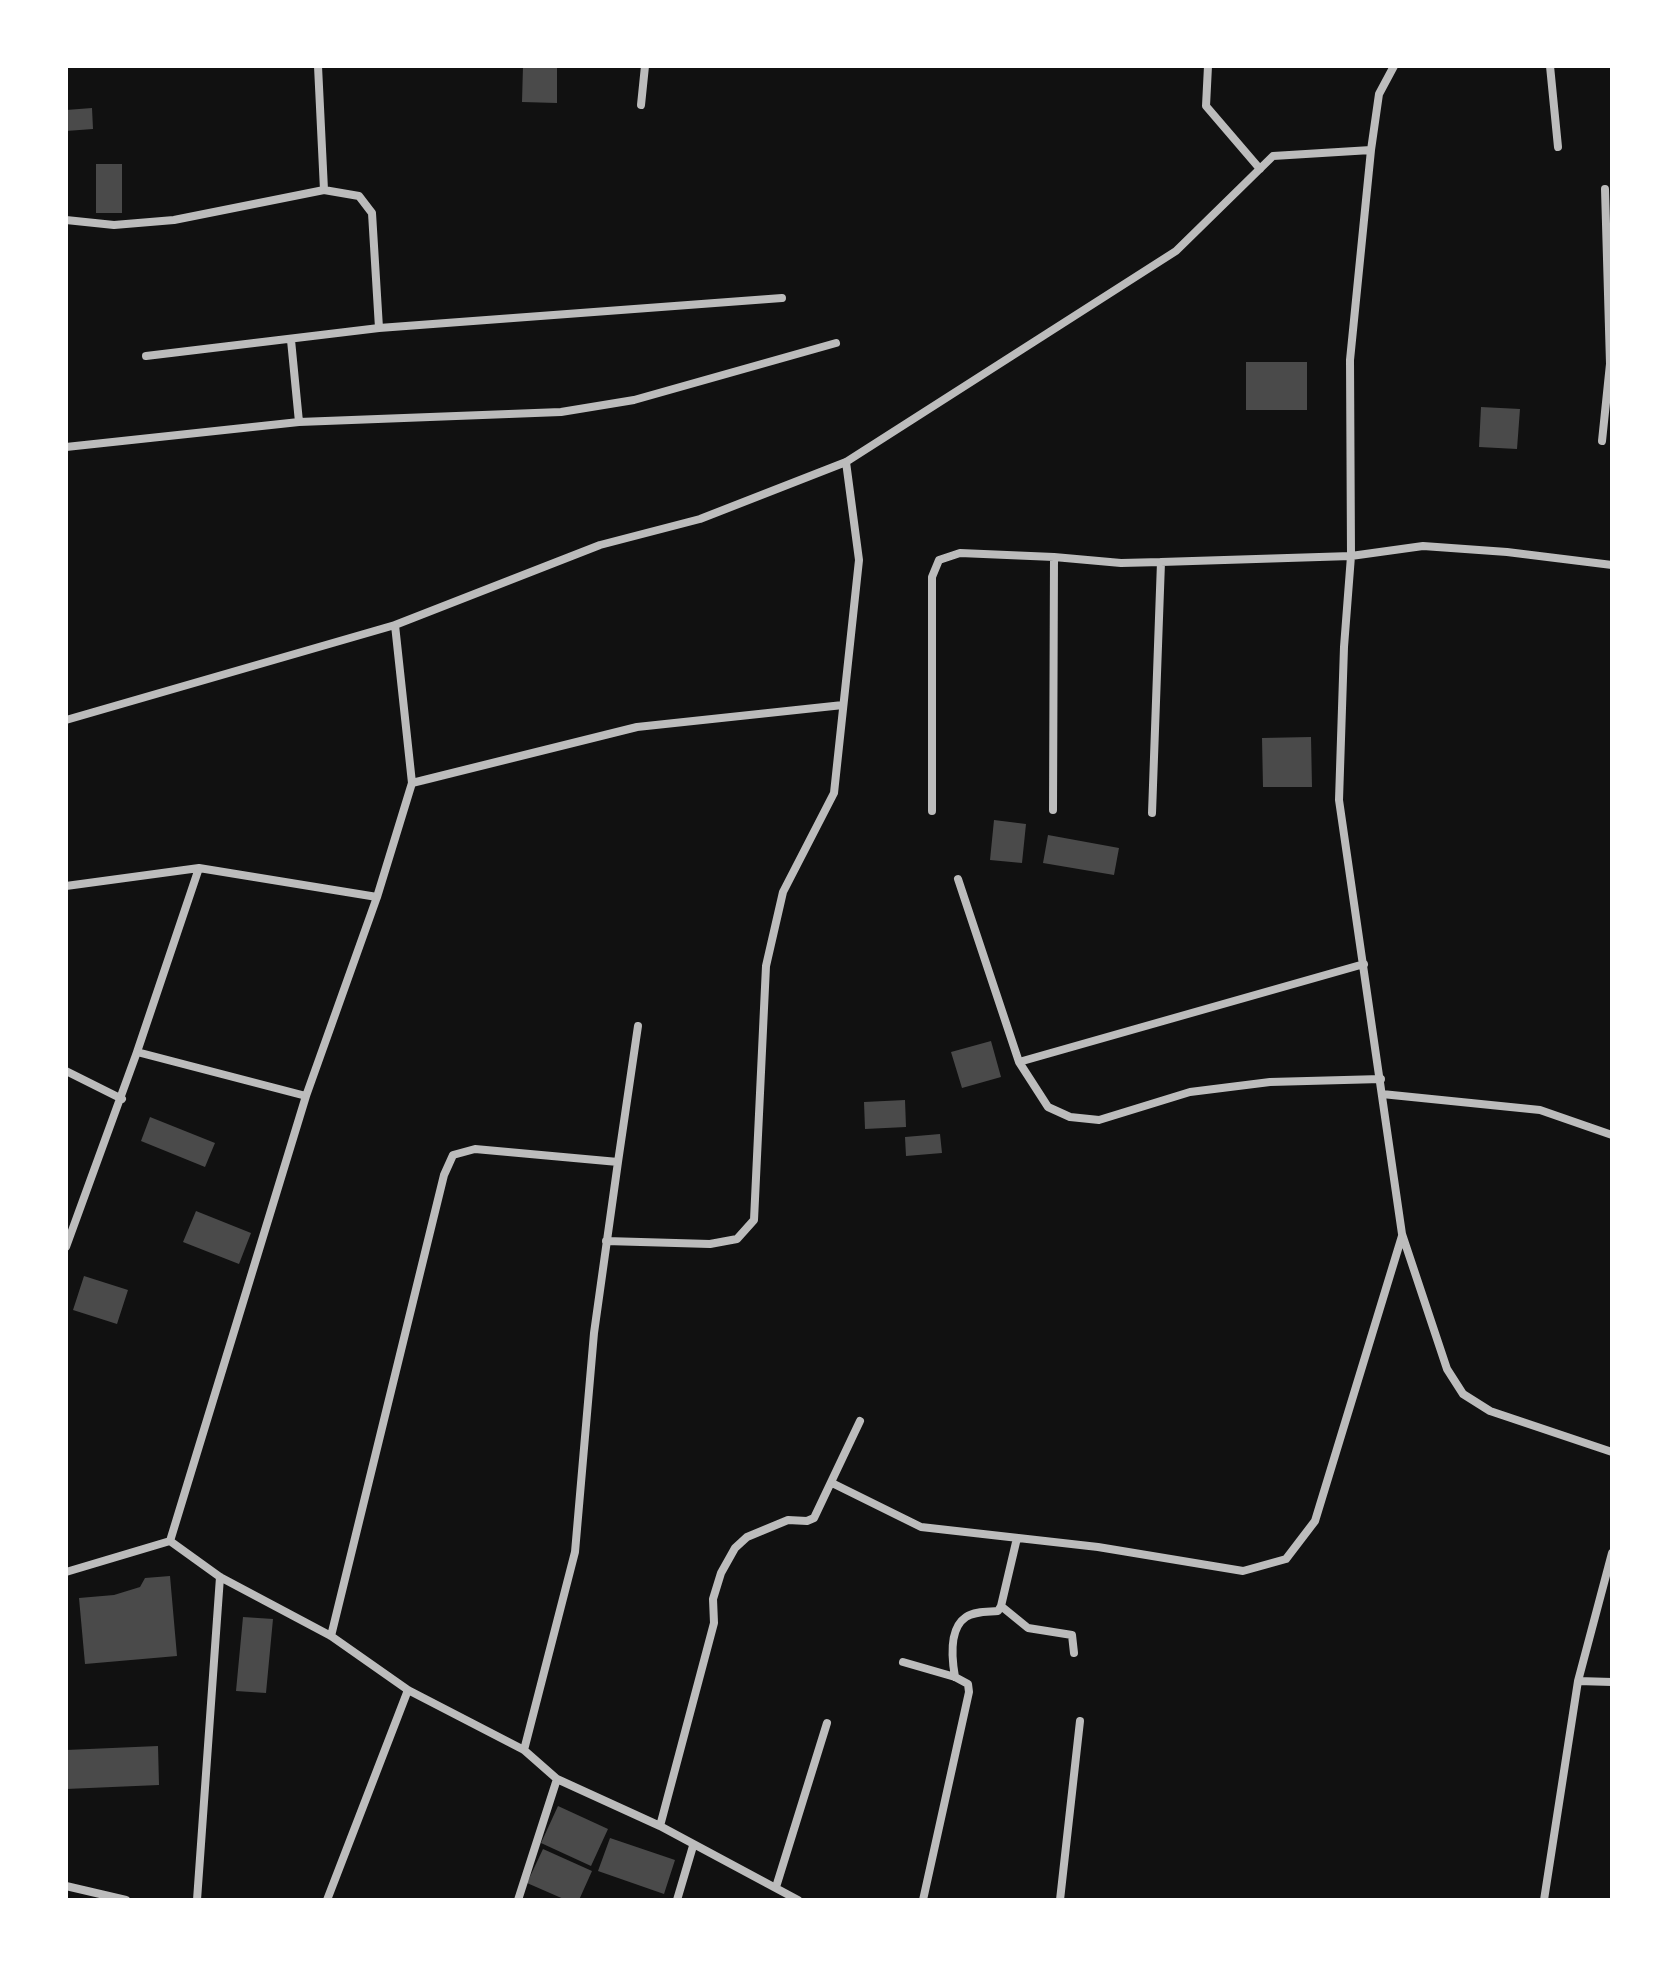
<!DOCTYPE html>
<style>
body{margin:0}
#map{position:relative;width:1678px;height:1966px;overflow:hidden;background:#111;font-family:Overpass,sans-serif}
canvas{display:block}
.frame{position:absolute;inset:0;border:68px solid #fff;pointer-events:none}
</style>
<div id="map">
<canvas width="1678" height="1966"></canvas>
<div class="frame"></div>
</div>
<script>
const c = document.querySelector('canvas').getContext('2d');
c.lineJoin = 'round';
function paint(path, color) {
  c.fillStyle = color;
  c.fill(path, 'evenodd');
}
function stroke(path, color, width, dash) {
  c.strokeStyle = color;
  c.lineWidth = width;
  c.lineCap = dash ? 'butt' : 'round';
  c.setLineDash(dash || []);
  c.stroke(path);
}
paint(new Path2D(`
 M523,66h34v37l-35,-1z
 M92,108l1,21 -27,2v-21z
 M96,164h26v49h-26z
 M1246,362h61v48h-61z
 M1481,407l39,2 -3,40 -38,-2z
 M1311,737l1,50h-49l-1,-49z
 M994,820l32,4 -4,39 -32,-3z
 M1048,835l71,13 -5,27 -71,-12z
 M991,1041l10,36 -39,11 -11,-36z
 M905,1100l1,27 -41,2 -1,-27z
 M150,1117l65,26 -10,24 -64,-26z
 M940,1134l2,19 -36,3 -1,-19z
 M196,1211l55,22 -12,31 -56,-22z
 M84,1276l44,14 -11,34 -44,-14z
 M170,1576l7,80 -92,8 -6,-66 35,-3 26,-8 5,-9z
 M243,1617l30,2 -7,74 -30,-2z
 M158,1746l1,39 -93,4v-39z
 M558,1806l50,23 -17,37 -50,-23z
 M610,1838l65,22 -11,34 -66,-23z
 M543,1849l49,22 -13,29h-13l-39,-17z`), '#4a4a4a');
stroke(new Path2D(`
 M318,66l6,124
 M1208,66l-2,40 54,63
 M1550,66l8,81
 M641,105l4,-39
 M1371,150l8,-56 15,-28
 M66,220l48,5 60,-5 150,-30 35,6 13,17 7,115
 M291,340l8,82
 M146,356l233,-28 403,-30
 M1602,441l8,-77 -5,-175
 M66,447l233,-25 262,-10 73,-12 202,-57
 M395,625l205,-80 100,-26 146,-57 330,-211 97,-95 98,-6 -21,210 1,196 -7,91 -5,153 63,434 45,135 16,25 27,17 122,41
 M66,720l329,-95 17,158 -35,114 -71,199 -136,445
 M412,783l225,-56 206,-22
 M1053,810l1,-253 67,6 40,-1 190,-6 72,-10 84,6 105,13
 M932,811v-234l7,-17 21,-7 94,4
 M1152,813l9,-251
 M199,868l178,29
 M958,879l61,183 29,45 22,10 29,3 91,-28 80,-10 111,-3
 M66,886l133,-18 -62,184
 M1019,1062l345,-98
 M66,1071l56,28
 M1382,1094l158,16 72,25
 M606,1241l104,3 27,-5 17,-19 12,-254 17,-74 51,-99 25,-233 -13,-98
 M66,1247l71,-195 169,44
 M832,1483l89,44 177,20 145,24 43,-12 29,-38 87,-285
 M66,1572l104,-31 50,36 111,59 77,54 116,60 33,29 103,47 138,74
 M1001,1606l27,22 44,7 2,18
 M331,1636l113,-461 9,-20 22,-6 143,13 20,-136
 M903,1662l52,15 13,7 1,8 -46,208
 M955,1677c-3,-17 -7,-48 11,-60 9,-6 22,-5 32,-6l3,-5 16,-68
 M1578,1681l34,1
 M524,1750l51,-198 19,-219 24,-171
 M660,1826l54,-203 -1,-24 8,-26 14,-25 12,-11 41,-17 19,1 7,-3 46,-97
 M66,1886l60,14
 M776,1887l51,-164
 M197,1900l23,-323
 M327,1900l81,-210
 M518,1900l39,-121
 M677,1900l16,-54
 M1060,1900l20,-179
 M1544,1900l34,-219 34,-128`), '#bcbcbc', 8);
</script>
